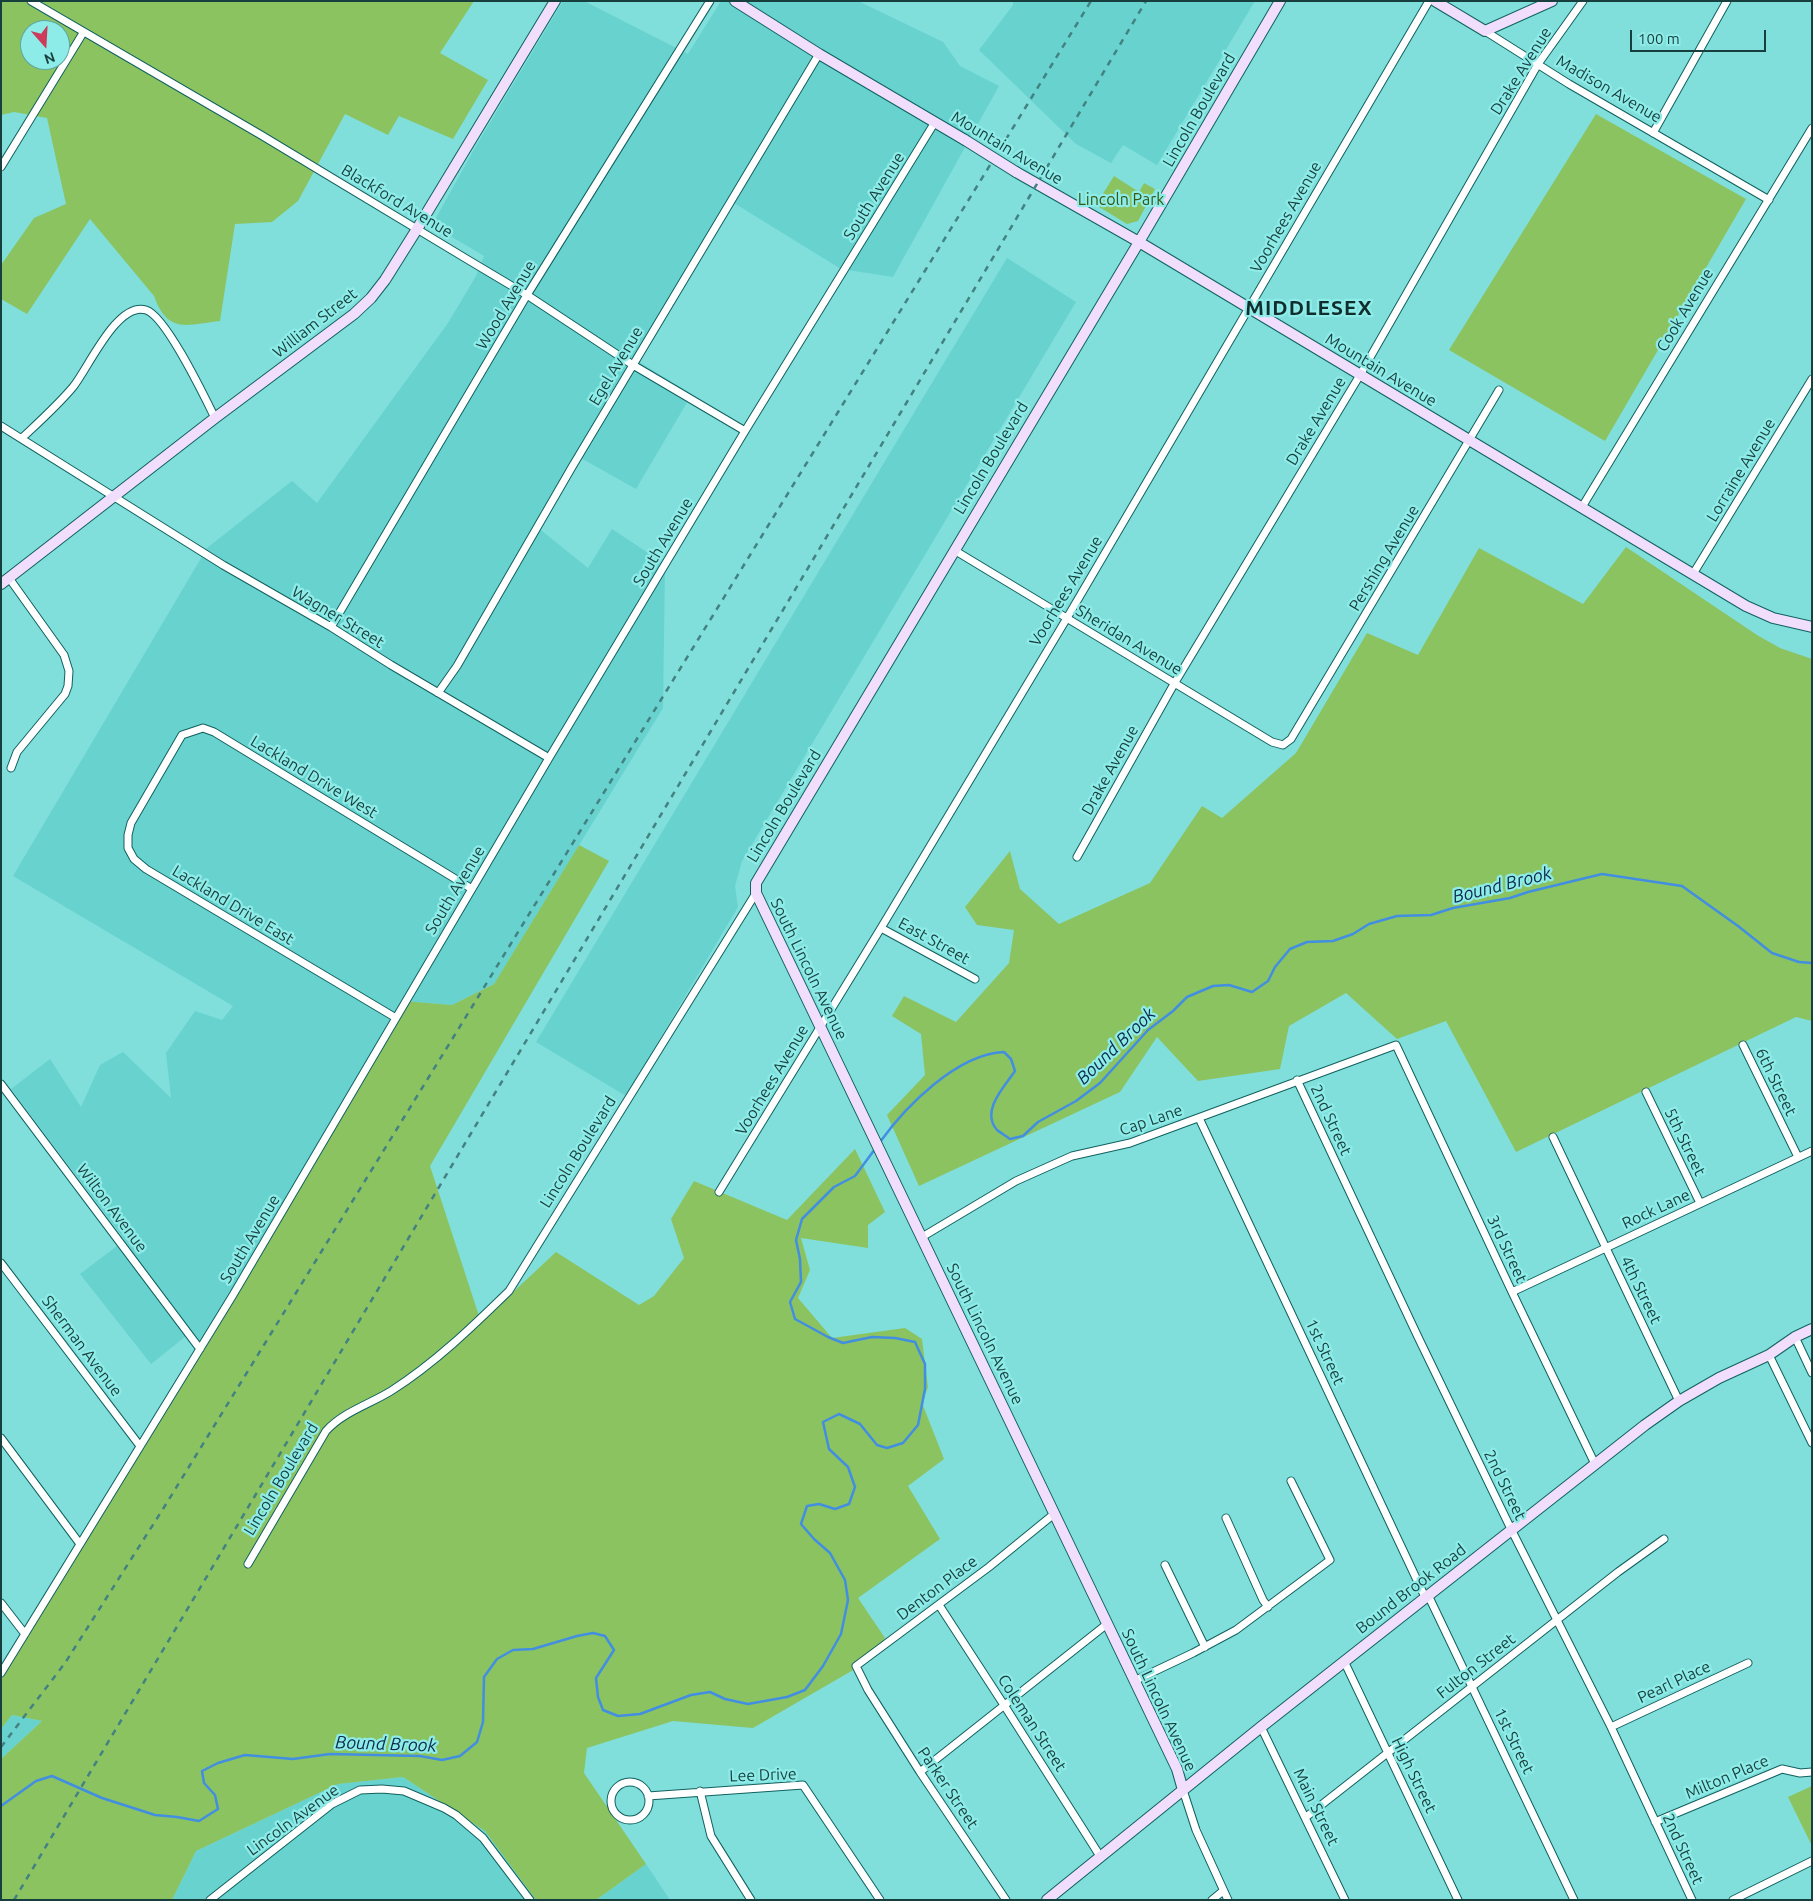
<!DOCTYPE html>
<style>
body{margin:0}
#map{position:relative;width:1813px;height:1901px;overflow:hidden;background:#80dedb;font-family:Ubuntu,sans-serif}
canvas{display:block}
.frame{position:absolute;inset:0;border:2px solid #173f3e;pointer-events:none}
.north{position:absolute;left:20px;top:20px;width:50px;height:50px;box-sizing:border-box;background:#8eece8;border:1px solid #5ea7a4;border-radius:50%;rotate:161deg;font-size:14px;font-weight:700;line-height:20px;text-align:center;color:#173f3e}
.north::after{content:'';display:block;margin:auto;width:18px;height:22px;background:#cc3c5a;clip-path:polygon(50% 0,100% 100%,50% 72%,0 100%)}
.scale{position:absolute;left:1630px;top:30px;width:136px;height:22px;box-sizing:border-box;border:2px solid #173f3e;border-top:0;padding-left:6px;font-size:15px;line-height:18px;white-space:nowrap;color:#173f3e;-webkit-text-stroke:4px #8eece8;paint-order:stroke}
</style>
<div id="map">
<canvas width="1813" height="1901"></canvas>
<div class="frame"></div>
<div class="north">N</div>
<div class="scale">100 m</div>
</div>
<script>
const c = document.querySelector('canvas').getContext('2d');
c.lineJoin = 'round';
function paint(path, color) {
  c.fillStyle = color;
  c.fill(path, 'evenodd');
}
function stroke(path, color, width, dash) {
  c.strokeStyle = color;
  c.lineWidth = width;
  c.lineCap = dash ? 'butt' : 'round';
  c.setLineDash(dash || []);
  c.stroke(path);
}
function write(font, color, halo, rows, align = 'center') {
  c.font = font + ' Ubuntu,sans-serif';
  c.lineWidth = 4.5;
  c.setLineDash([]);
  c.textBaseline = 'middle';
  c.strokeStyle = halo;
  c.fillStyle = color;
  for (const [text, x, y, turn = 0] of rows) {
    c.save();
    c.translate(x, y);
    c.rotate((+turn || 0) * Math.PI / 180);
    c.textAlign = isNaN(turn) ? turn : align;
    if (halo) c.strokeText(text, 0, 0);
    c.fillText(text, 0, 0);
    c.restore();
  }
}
paint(new Path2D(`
 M563,1h21l104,53 33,-53h137l85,41 17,24 39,20 -106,191 -52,-8 -112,-69 -93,160 56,34 -56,95 -57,-32 -42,70 51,41 24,-39 53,35 -2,144 -169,276 -42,21 -48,-4 -205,343 -9,-11 -39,31 -71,-90 45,-34 -114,-151 39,-30 31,48 19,-42 23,-13 48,46 -5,-45 29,-42 27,9 11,-14 -220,-130 194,-328 85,-67 25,22 131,-180 28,-47 8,-20 -52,-31 44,-79z
 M1013,1h242l-98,164 -34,-20 -12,18 -35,-19 -97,-94 34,-45z
 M1007,258l69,44 -334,559 -7,25 3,21 -112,189 -90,-54z
 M12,1715l30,6 -41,38v-30z
 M403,1777l82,54 51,69h-364l24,-49 142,-67z
 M646,1864l24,36h-74z`), '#68d2cf');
paint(new Path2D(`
 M1,1h473l-34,52 48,27 -35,59 -54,-23 -11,19 -43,-21 -47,87 -26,21 -37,2 -15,97c-35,4 -52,13 -66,-25l-64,-77 -63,95 -26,-15v-34l33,-47 32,-14 -19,-86 -33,-6 -13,3zM30,30h30v30h-30z
 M1596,114l150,85 -141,242 -156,-91z
 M1114,176l25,16 5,-9 11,6 -17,32 -11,3 -31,-19z
 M1626,547l131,88 23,13 32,11v362l-16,-4 -280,135 -70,-131 -49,18 -51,-46 -57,33 -9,43 -82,12 -41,-44 -37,55 -201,94 -32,-71 38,-40 -4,-41 -29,-18 12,-20 52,26 53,-59 5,-33 -37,-5 -12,-18 45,-56 10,38 39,35 91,-41 52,-77 20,12 74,-65 71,-120 51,22 61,-107 104,56z
 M579,845l30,16 -179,305 51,156 75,-70 83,53 15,-9 30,-38 -13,-39 23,-38 93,39 68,-71 30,63 -17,13v23l-67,-10 9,32 -12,28 34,40 73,-10 17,11 6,48 -6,16 22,56 -36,27 32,53 -82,59 27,40 -18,24 -114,66 -80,-7 -86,27 -3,25 62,91 -50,36h-60l-51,-69 -82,-54 -65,7 -142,67 -24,49h-171v-141l41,-38 -30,-6 -11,14v-53l403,-675 48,4 42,-21z
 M1812,1786v60l-24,-49z`), '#8cc361');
stroke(new Path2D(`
 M880,1142c26,-36 77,-88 124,-90l7,7 4,12c-10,15 -35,40 -18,59 4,3 9,6 13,9l13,-3 15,-14 38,-21 24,-18 48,-53 25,-19 14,-14 26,-11 16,-1 23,7 16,-11 7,-14 15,-18 17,-7 26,-1 20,-7 16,-10 28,-8 34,-1 22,-7 57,-10 18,-6 74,-18 80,12 56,40 34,27 27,9 13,1
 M1,1806l35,-25 16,-5 50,22 53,17 22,2 22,4 19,-12 -3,-14 -11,-12 -2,-12 16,-8 27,-8 48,4 37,-5 90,2 22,4 18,-4 17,-14 6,-20 1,-45 13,-18 16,-9 20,-1 44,-13 16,-3 12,3 9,14 -18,28 2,19 5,13 15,6 22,-2 51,-19 19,-3 15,7 23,5 39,-7 18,-7 18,-24 18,-32 7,-34 -3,-20 -15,-27 -16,-14 -13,-15 6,-18 12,-2 16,5 14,-5 6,-17 -7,-20 -19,-18 -6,-27 16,-8 21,10 17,21 10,3 16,-5 15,-18 7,-36v-25l-10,-22 -20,-4 -23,-1 -29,6 -15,-6 -33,-18 -5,-17 11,-20 -1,-23 -4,-19 6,-21 32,-32 21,-11 20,-27`), '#428ee1', 2.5);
const street = new Path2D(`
 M31,1l230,134 209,126 57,34 106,70 112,66
 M1485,31l84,53 200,116
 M1653,133l74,-132
 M1,167l82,-134
 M1,426l222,139 108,62 60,38 158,93
 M22,438c17,-16 36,-33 51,-51 15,-18 44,-86 73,-77 20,6 59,88 69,108
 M1582,507l230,-379
 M954,550l318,192 11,3 8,-6 208,-349
 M1693,574l119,-195
 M9,578l55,77 5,16 -1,15 -3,8 -48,58 -6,16
 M331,627l196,-332 183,-294
 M438,693l19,-27 115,-199 247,-413
 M1077,857l97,-173 186,-309 178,-311 45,-63
 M881,928l94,51
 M396,1018l-250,-149 -12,-10 -6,-11v-13l3,-12 51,-88 21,-7 11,4 258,157
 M1743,1045l55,112
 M1297,1080l121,257 93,192 100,198 81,173
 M1,1084l199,265
 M1646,1092l54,111
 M1199,1118l226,479
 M1553,1137l126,264
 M719,1192l162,-264 186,-310 362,-617
 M922,1237l94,-56 56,-25 58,-13 266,-98 116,247 83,172
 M1,1263l139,183
 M1512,1292l300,-141
 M1795,1337l17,36
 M1769,1355l43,88
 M1,1438l79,106
 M1226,1518l37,82 5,7
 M248,1564l78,-133c17,-19 44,-27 65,-40 44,-28 81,-64 118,-100l247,-398
 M1165,1565l40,82
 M1428,1595l146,305
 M1,1603l24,31
 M939,1605l65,100 96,151
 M1344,1661l114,239
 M1,1673l232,-378 316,-537 196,-327 190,-309
 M1134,1681l59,-28 43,-23 94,-70 -39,-79
 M1261,1727l84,173
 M1611,1727l137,-64
 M920,1772l187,-148
 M611 1801a19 19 0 1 1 38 0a19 19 0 1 1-38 0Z
 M1183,1790l13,40 32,70
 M700,1791l11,45 40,64
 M648,1796l155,-11 77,115
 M1306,1817l312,-245 46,-33
 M1655,1822l127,-53 18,4 12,-1
 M210,1900l122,-96 28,-14 22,-1 22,2 40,17 12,7 27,23 47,62
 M1006,1900l-86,-128 -52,-82 -12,-24 133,-99 65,-53
 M1212,1900l11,-9
 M1733,1900l79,-39`);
const secondary = new Path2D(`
 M735,1l84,53 146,86
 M1435,1l50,30 67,-30
 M1016,172l123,70 607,364 27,12 39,9
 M1,584l214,-166 139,-104 17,-16 14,-18 32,-51 138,-228
 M1183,1790l-6,-21 -421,-876v-10l383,-641 141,-241
 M1047,1900l214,-173 384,-302 34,-24 40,-23 50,-23 26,-18 17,-8`);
stroke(street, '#10615f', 9);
stroke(secondary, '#10615f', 12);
stroke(street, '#fff', 7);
stroke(secondary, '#f1ddfc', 10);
stroke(new Path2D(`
 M1,1747l64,-84 98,-154 928,-1508
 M14,1900l1132,-1899`), '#438281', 2.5, [6, 6]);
const secondaryBridge = new Path2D(`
 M965,140l51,32`);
stroke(secondaryBridge, '#10615f', 12, []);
stroke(secondaryBridge, '#f1ddfc', 10);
write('16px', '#173f3e', '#8eece8', [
 ["Drake Avenue",1521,71,-58],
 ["Madison Avenue",1609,89,30],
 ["Lincoln Boulevard",1199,110,-60],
 ["Mountain Avenue",1007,148,31],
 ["South Avenue",874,196,-58],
 ["Blackford Avenue",397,201,31],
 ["Voorhees Avenue",1286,217,-60],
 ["Wood Avenue",506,305,-59],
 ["Cook Avenue",1685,310,-59],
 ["William Street",315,323,-38],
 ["Egel Avenue",616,366,-59],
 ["Mountain Avenue",1381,370,31],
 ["Drake Avenue",1316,421,-59],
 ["Lincoln Boulevard",991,458,-59],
 ["Lorraine Avenue",1741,470,-59],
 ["South Avenue",663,542,-59],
 ["Pershing Avenue",1384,558,-59],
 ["Voorhees Avenue",1066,591,-59],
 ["Wagner Street",338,617,31],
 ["Sheridan Avenue",1129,640,31],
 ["Drake Avenue",1110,770,-61],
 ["Lackland Drive West",314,777,31],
 ["Lincoln Boulevard",784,806,-59],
 ["South Avenue",455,890,-59],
 ["Lackland Drive East",233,905,31],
 ["East Street",934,941,29],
 ["South Lincoln Avenue",809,969,64],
 ["Voorhees Avenue",772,1080,-59],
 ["6th Street",1776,1082,64],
 ["Cap Lane",1151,1120,-19],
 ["2nd Street",1331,1120,65],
 ["5th Street",1685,1142,64],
 ["Lincoln Boulevard",578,1152,-58],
 ["Wilton Avenue",112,1208,53],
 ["Rock Lane",1656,1209,-25],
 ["South Avenue",250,1239,-59],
 ["3rd Street",1507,1249,65],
 ["4th Street",1641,1290,64],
 ["South Lincoln Avenue",985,1334,64],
 ["Sherman Avenue",82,1346,53],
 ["1st Street",1325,1352,65],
 ["Lincoln Boulevard",281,1479,-59],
 ["2nd Street",1505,1485,64],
 ["Denton Place",937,1588,-37],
 ["Bound Brook Road",1411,1589,-38],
 ["Fulton Street",1476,1666,-38],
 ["Pearl Place",1674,1682,-25],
 ["South Lincoln Avenue",1159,1700,65],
 ["Coleman Street",1032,1723,57],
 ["1st Street",1514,1741,64],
 ["Lee Drive",763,1775,-2],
 ["High Street",1414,1775,64],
 ["Milton Place",1727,1777,-23],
 ["Parker Street",948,1788,56],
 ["Main Street",1316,1807,64],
 ["Lincoln Avenue",293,1820,-36],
 ["2nd Street",1683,1849,65]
]);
write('16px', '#355811', '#8eece8', [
 ["Lincoln Park",1121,200]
]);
write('italic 18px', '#0d2b4c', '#8eece8', [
 ["Bound Brook",1502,885,-14],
 ["Bound Brook",1116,1046,-44],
 ["Bound Brook",386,1744,2]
]);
c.letterSpacing = '1px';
write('bold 21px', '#102e2e', '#8eece8', [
 ["MIDDLESEX",1309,308]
]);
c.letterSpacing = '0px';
</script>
